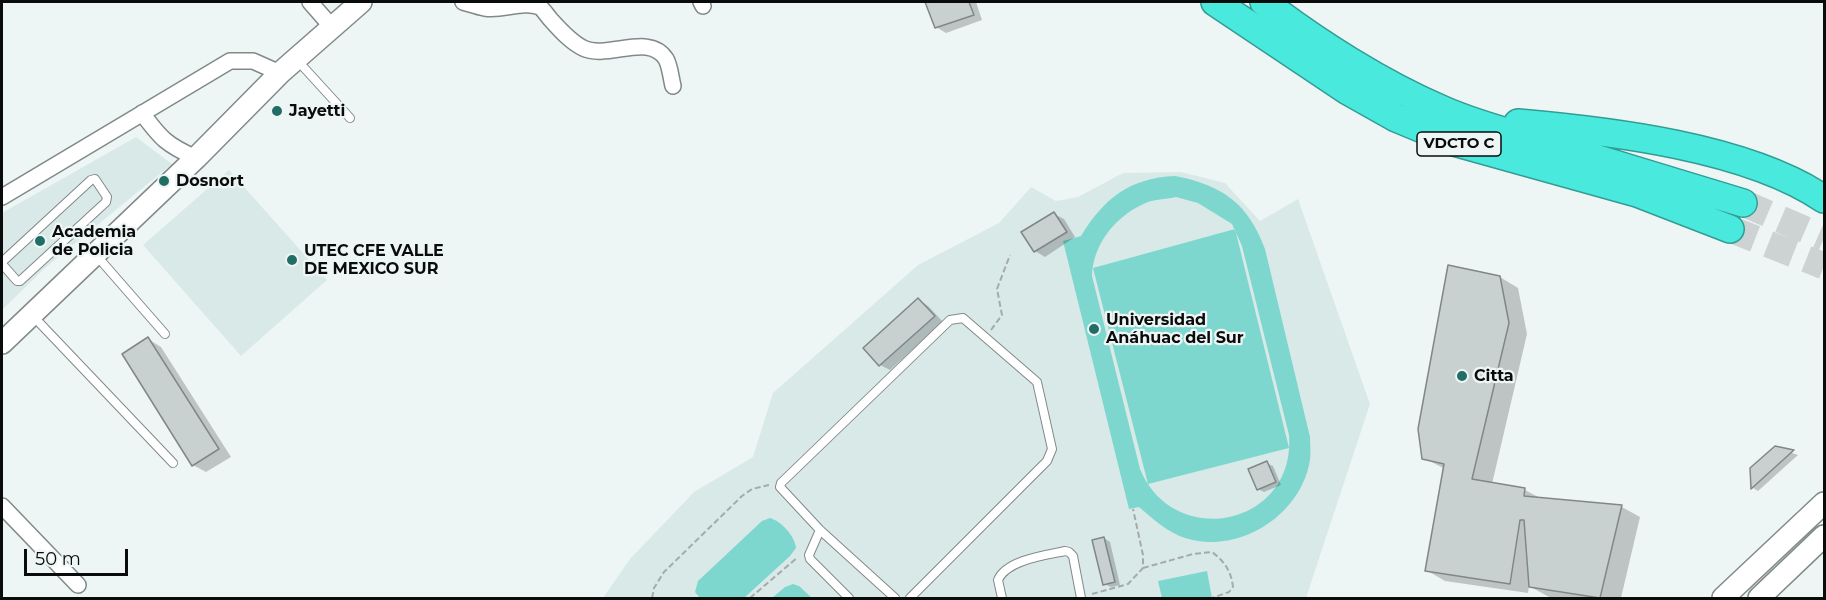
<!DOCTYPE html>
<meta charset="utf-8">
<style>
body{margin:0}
#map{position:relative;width:1826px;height:600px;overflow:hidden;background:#eef6f5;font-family:Montserrat,sans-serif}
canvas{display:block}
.frame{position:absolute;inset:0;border:3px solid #0a0c0c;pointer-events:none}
.scale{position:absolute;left:24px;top:549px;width:104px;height:27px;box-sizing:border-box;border:3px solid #0a0c0c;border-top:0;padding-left:8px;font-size:18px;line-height:21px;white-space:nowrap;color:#0a0c0c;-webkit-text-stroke:4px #eef6f5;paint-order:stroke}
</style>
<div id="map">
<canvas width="1826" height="600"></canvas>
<div class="frame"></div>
<div class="scale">50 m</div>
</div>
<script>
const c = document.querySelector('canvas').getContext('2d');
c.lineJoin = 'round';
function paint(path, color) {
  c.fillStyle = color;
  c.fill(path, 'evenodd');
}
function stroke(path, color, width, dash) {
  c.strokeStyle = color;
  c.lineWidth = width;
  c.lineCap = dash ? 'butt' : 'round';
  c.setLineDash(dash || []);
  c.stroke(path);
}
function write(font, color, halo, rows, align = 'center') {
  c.font = font + ' Montserrat,sans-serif';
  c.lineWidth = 4.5;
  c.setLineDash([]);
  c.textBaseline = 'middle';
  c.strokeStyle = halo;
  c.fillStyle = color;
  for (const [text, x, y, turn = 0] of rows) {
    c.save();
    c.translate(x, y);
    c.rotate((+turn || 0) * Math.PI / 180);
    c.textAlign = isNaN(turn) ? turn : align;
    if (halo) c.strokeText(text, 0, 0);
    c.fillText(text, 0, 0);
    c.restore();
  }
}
paint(new Path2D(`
 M136,137l36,27 -127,104 -43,42v-97z
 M229,170l98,110 -86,76 -98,-111z
 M1181,172l44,11 35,38 38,-22 72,205 -64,194h-703l27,-39 64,-67 59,-35 20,-64 145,-128 81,-42 32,-36 25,14 22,-4 45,-24z`), '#d9e9e8');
paint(new Path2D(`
 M1175,176c47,9 73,27 90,73l45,188c0,8 1,16 0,23 -9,56 -72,95 -125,78 -18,-6 -32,-19 -46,-31l-10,2 -66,-268 18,-5c23,-38 49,-58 94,-60zM1176,197l22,6 34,21 10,22 47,189c7,91 -115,116 -149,34l-48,-193c1,-34 26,-62 56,-74 9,-3 19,-3 28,-5z
 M1235,229l54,219 -141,36 -55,-216z
 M770,518c11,3 25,18 26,30l-6,8 -46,42h-44l-5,-6 3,-11 64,-60z
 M1207,571l5,27h-50l-4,-17z
 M793,584l6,2 13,12h-40l13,-11z`), '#7ed7ce');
paint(new Path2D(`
 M927,2h49l6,18 -36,13 -10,-6z
 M1054,214l10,5 11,18 -30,20 -10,-6z
 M1500,277l18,11 9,46 -35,150 33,6 17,9 80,8 18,10 -19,81h-63l-9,-1 -20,-11 -1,7 -83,-12 -19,-11 19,-101 -21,-11z
 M919,300l9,6 15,16 -53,48 -10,-5z
 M148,339l13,8 70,110 -25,15 -13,-7z
 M1775,447l23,8 -40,36 -5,-3 -2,-20z
 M1266,463l7,3 8,19 -17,7 -6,-3z
 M1104,538l6,4 10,43 -9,2 -6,-3z`), '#0003');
const building = new Path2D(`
 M925,2h44l5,13 -39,13z
 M1054,212l13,20 -33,20 -13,-20z
 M1448,265l52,11 9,47 -37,156 53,9 -1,8 98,9 -22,93 -71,-11 -5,-67h-4l-10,64 -85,-13 19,-107 -22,-5 -4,-30z
 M918,298l17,18 -56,50 -16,-18z
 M148,337l71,112 -27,17 -70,-112z
 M1775,446l19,4 -43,39 -1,-21z
 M1267,461l9,21 -19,8 -9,-21z
 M1104,537l11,45 -12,3 -11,-45z`);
paint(building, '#c9d1d0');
stroke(building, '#808786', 1.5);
stroke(new Path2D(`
 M1743,203l81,35
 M1730,229l94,37`), '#ccd3d2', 27, [27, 14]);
const lane = new Path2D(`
 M297,60l53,58
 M96,255l69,79
 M2,262l89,-82 4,-1 12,18 -1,5 -86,79h-3l-15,-17
 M33,316l140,147
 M820,530l-11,25 1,4 39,39
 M895,598l-75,-68 -40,-43 1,-4 169,-163 13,-2 74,64 15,67 -5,12 -137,137
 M1002,598l-4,-18c8,-20 48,-25 67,-29l4,1 4,4 8,42`);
const street = new Path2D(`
 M310,2l21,24
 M463,2c7,2 15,5 22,6 18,3 38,-8 55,-1 4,3 8,10 12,14 9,10 19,21 31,27 25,12 66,-16 83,11 4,7 5,19 7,27
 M701,2l2,4
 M142,113c19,26 25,32 54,45
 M2,197l228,-136h23l27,12
 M2,506l76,79`);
const secondary = new Path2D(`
 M2,343l194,-185 84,-85 81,-71
 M1723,598l101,-95
 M1759,598l65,-62`);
const highway = new Path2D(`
 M1215,2l133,89 48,27 58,24 183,51 93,36
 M1264,2c52,40 118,82 179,108 36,16 75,25 112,36 63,19 125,38 188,57
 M1518,123c92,8 229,24 306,76`);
stroke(lane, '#828a89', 10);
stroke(street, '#828a89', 18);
stroke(secondary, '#828a89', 24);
stroke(highway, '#339c94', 30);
stroke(new Path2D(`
 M991,330l11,-15 -5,-26 13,-34
 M1143,568l50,-14 19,-2c13,10 19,19 21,35l-4,5 -17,6
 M1092,594l36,-10 15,-16v-13l-10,-46
 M652,598l2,-10 10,-16 78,-76 10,-7 17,-4
 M750,598l48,-41`), '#a5abaa', 2, [6, 3]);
stroke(lane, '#fff', 8);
stroke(street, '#fff', 15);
stroke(secondary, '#fff', 21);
stroke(highway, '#49eadd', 27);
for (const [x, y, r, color] of [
 [277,111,6,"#236d67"],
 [164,181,6,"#236d67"],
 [40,241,6,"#236d67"],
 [292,260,6,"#236d67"],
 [1094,329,6,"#236d67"],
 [1462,376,6,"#236d67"]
]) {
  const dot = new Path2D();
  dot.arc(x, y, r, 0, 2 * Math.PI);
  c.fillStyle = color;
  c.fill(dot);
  stroke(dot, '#eef6f5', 2);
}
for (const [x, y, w] of [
 [1459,144,84]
]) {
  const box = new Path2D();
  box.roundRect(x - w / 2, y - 12, w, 24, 4.5);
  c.fillStyle = '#eef6f5';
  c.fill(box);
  stroke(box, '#0a0c0c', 1.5);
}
write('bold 15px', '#0a0c0c', null, [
 ["VDCTO C",1459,144]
]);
write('bold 16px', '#0a0c0c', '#eef6f5', [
 ["Jayetti",289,111],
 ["Dosnort",176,181],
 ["Academia",52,232],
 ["de Policia",52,250],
 ["UTEC CFE VALLE",304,251],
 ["DE MEXICO SUR",304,269],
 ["Universidad",1106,320],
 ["Anáhuac del Sur",1106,338],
 ["Citta",1474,376]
], 'left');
</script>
